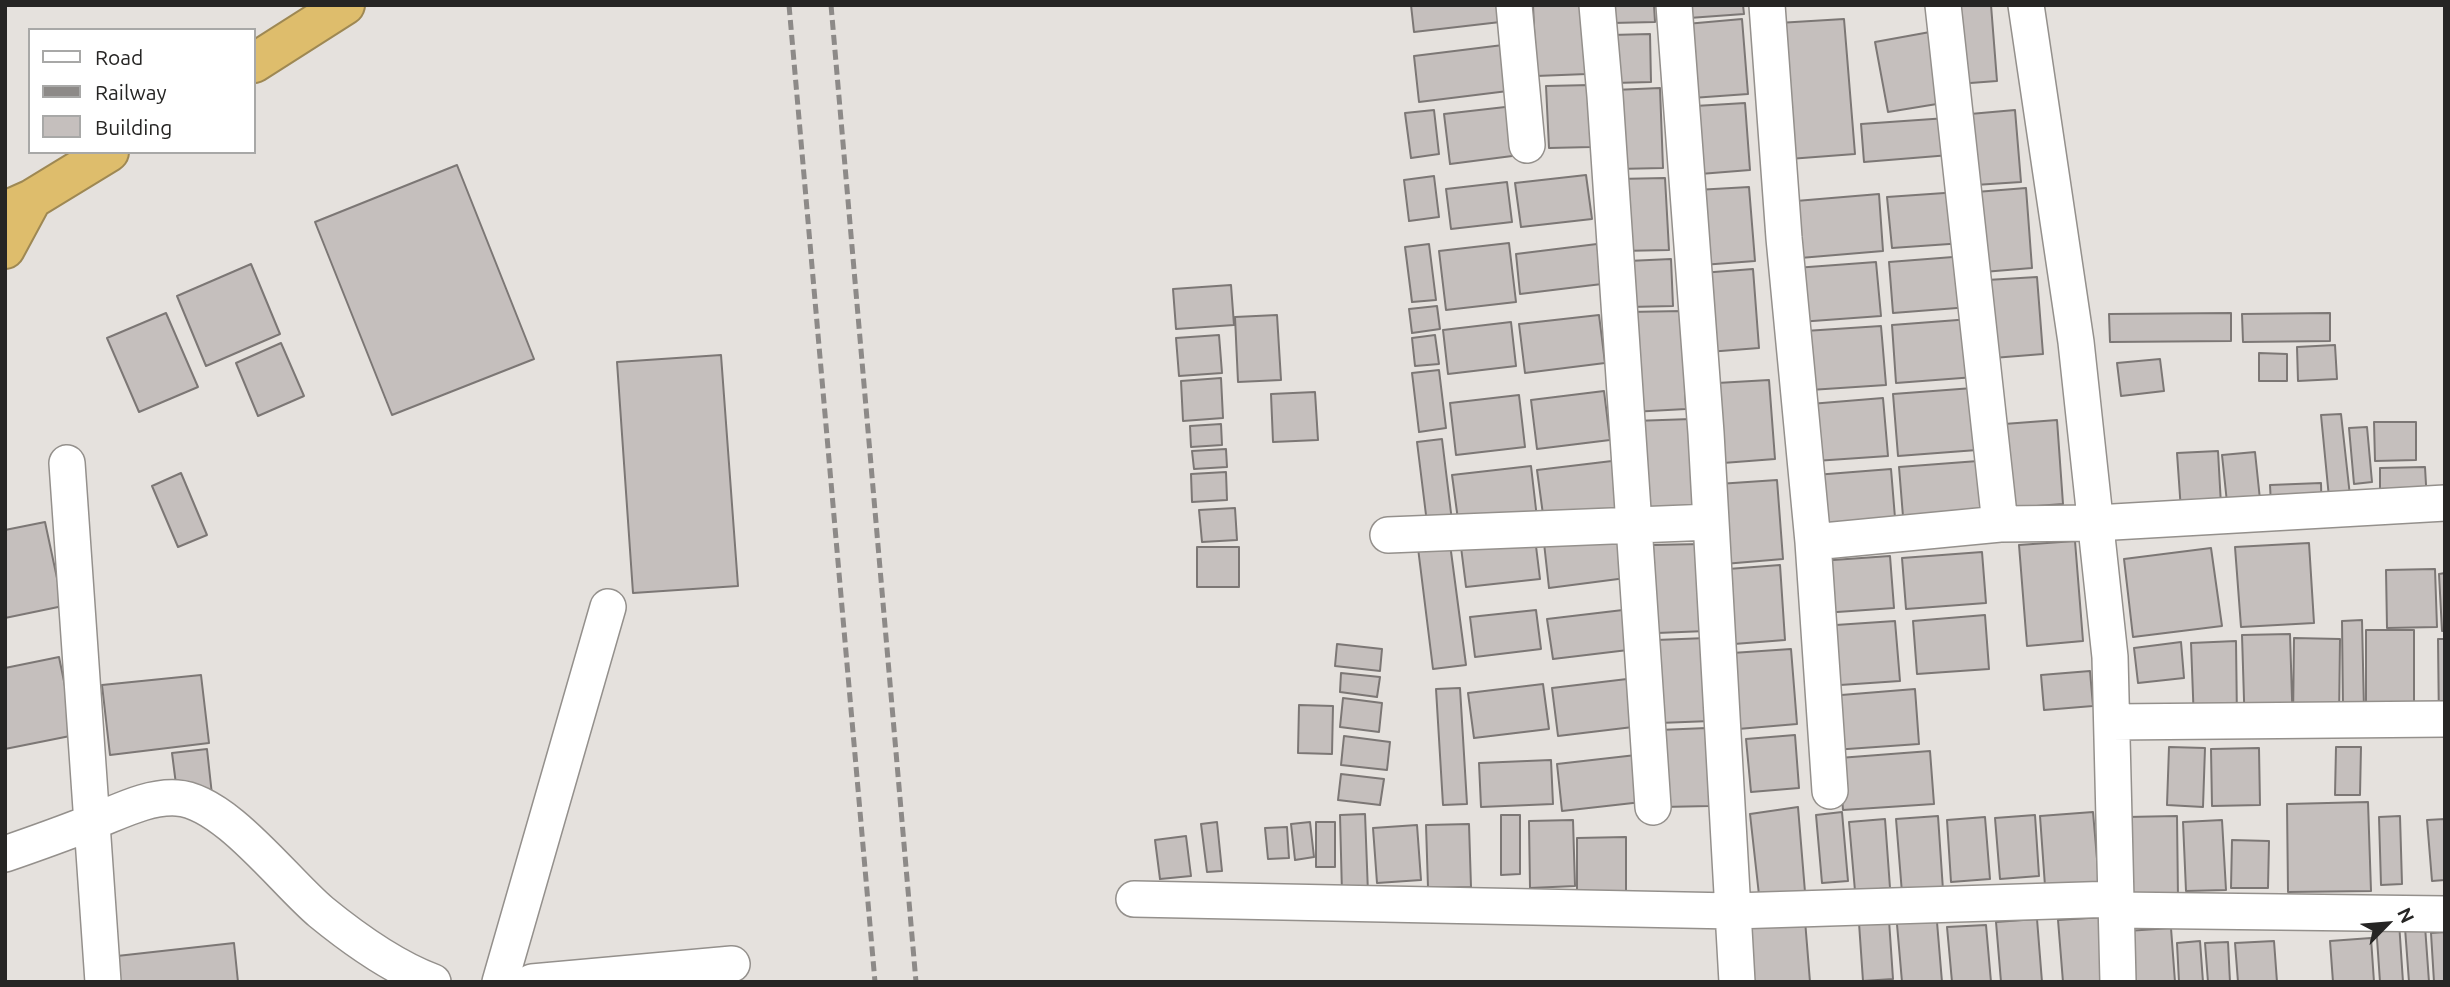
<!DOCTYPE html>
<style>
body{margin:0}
#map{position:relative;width:2450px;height:987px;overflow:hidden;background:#e5e1dd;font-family:Ubuntu,sans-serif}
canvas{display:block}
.frame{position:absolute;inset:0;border:7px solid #262524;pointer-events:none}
.legend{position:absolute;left:28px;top:28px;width:228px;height:126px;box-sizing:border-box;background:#fff;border:2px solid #a8a8a7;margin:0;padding:9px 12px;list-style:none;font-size:21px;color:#262524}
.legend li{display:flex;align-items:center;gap:14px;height:35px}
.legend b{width:35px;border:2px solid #a8a8a7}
.north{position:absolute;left:2352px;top:889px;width:70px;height:70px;-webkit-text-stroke:5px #fff;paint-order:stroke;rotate:65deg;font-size:19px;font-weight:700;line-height:28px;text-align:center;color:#262524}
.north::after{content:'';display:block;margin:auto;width:24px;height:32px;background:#262524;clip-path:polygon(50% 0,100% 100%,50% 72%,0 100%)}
</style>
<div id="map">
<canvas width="2450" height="987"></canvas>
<div class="frame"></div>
<ul class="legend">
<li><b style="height:9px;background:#fff"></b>Road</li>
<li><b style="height:9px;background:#8d8a88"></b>Railway</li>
<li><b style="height:19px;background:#c5bfbd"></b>Building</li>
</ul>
<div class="north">N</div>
</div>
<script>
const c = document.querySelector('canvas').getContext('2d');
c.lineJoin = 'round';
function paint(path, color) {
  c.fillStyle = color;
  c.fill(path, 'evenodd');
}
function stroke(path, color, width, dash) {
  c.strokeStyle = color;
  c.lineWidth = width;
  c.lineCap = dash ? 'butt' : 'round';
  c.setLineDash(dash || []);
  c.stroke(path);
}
const building = new Path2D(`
 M1411,5h97l1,16 -95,11z
 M1533,5h51l3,69 -51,2z
 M1612,5h42l1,17 -43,1z
 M1688,5h55l1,9 -55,4z
 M1991,5l6,76 -40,3 -7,-78z
 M1742,19l6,75 -56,4 -6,-74z
 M1844,19l11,135 -66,5 -11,-136z
 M1930,32l13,71 -55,9 -13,-70z
 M1650,34l1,48 -37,1 -3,-48z
 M1511,44l5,46 -97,12 -5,-46z
 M1590,85l2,62 -43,1 -3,-62z
 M1660,88l3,80 -46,1 -3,-79z
 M1745,103l5,67 -50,4 -5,-68z
 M1514,106l6,49 -70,9 -6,-50z
 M1434,110l5,44 -28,4 -6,-45z
 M2015,110l6,72 -46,3 -5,-71z
 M1947,118l3,37 -86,7 -3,-38z
 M457,165l77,194 -142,56 -77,-193z
 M1586,175l6,44 -71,8 -6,-44z
 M1434,176l5,41 -30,4 -5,-41z
 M1665,178l4,72 -49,1 -3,-72z
 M1507,182l5,40 -61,7 -5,-40z
 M1749,187l6,74 -53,4 -6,-75z
 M2026,188l6,80 -49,4 -7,-80z
 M1959,192l5,51 -72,5 -5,-51z
 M1879,194l4,57 -83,7 -4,-57z
 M1509,243l7,59 -70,8 -7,-59z
 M1429,244l7,56 -24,2 -7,-55z
 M1597,244l5,40 -82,10 -4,-40z
 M1966,256l4,51 -77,6 -4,-51z
 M1671,259l2,47 -44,1 -1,-46z
 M1876,262l5,54 -82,6 -4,-54z
 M251,264l29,70 -74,32 -29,-70z
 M1753,269l6,79 -51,4 -7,-79z
 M2037,277l6,77 -50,4 -6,-78z
 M1231,285l3,40 -58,4 -3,-40z
 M1437,306l3,23 -28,4 -3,-24z
 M1682,311l4,98 -55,3 -3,-100z
 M166,313l32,74 -59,25 -32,-74z
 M2231,313v28l-121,1 -1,-28z
 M2330,313v28l-87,1 -1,-28z
 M1277,315l4,65 -43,2 -3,-65z
 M1599,315l6,48 -80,10 -6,-49z
 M1971,319l4,58 -79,6 -4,-58z
 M1511,322l5,44 -68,8 -5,-44z
 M1881,326l5,59 -76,5 -5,-59z
 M1219,335l3,38 -43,3 -3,-38z
 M1435,335l4,29 -24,2 -3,-28z
 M281,343l23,53 -46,20 -22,-53z
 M2335,345l2,34 -39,2 -1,-34z
 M2259,353l28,1v27h-28z
 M721,355l17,231 -105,7 -16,-231z
 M2160,359l4,32 -43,5 -4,-33z
 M1439,370l7,58 -27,4 -7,-59z
 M1221,378l2,40 -40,3 -2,-40z
 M1769,380l6,79 -52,4 -6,-80z
 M1973,388l4,62 -79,6 -5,-62z
 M1604,391l6,49 -73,9 -6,-49z
 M1315,392l3,48 -45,2 -2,-48z
 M1519,395l6,52 -69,8 -6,-52z
 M1883,398l5,58 -73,5 -5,-57z
 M2341,414l10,91 -21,3 -9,-93z
 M1691,419l4,92 -57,2 -4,-92z
 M2057,420l6,84 -53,4 -6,-84z
 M2374,422h42v38l-41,1z
 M1221,424l1,21 -31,2 -1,-21z
 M2367,427l5,55 -18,2 -5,-56z
 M1442,439l10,82 -25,2 -10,-81z
 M1226,449l1,18 -33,2 -2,-18z
 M2218,451l4,72 -40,2 -5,-72z
 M2255,452l6,57 -33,3 -6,-57z
 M1612,461l6,52 -74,9 -7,-52z
 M1978,461l4,62 -78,6 -5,-62z
 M1531,466l6,52 -78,9 -7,-52z
 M2425,467l2,35 -47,1v-35z
 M1891,469l5,61 -77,7 -4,-62z
 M1226,472l1,28 -35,2 -1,-28z
 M181,473l26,62 -29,12 -26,-61z
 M1777,480l6,79 -59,5 -6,-80z
 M2321,483l1,40 -50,2 -2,-40z
 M1235,508l2,32 -35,2 -3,-32z
 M45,522l18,84 -58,12v-88z
 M1621,534l5,44 -77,10 -5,-45z
 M1535,538l5,41 -74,8 -5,-40z
 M2075,541l8,100 -56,5 -8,-101z
 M2309,543l5,80 -73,4 -6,-80z
 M1450,544l16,121 -33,4 -15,-121z
 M1703,544l3,87 -49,2 -4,-88z
 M1197,547h42v40h-42z
 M2211,548l11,78 -89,11 -9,-78z
 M1982,552l4,51 -80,6 -4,-51z
 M1890,556l4,52 -71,5 -4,-52z
 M1780,565l5,75 -51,4 -6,-75z
 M2435,569l2,58 -50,1 -1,-58z
 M2445,573v58h-3l-3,-57z
 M1536,610l5,39 -66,8 -5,-40z
 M1623,610l5,40 -75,9 -6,-40z
 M1985,615l4,54 -72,5 -4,-53z
 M2362,620l2,90h-21l-1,-89z
 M1895,621l5,60 -75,5 -4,-60z
 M2366,630h48v80l-48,-1z
 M2290,634l3,96 -48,2 -3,-97z
 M1707,638l4,83 -52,2 -3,-83z
 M2294,638l46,1 -1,82 -46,-1z
 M2438,639h7v88h-6z
 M2236,641l1,80 -43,1 -3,-79z
 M2181,642l3,36 -46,5 -4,-35z
 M1337,644l45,5 -2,22 -45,-5z
 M1791,649l6,75 -59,5 -6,-76z
 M59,657l16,78 -70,14v-81z
 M2090,671l3,35 -49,4 -3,-35z
 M1341,673l39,4 -3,20 -37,-5z
 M201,675l8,68 -99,12 -8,-70z
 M1627,679l6,48 -75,9 -6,-48z
 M1543,684l6,45 -75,9 -6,-45z
 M1460,688l7,116 -24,1 -7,-116z
 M1915,689l4,55 -86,6 -4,-54z
 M1343,698l39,5 -3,29 -39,-5z
 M1299,705l34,1 -1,48 -34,-1z
 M1707,728l3,78 -48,1 -3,-77z
 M1795,735l4,53 -48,4 -5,-53z
 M1344,736l46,6 -3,28 -46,-5z
 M2169,747l36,1 -2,59 -36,-2z
 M2336,747h25l-1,48h-25z
 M2259,748l1,57 -48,1 -1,-57z
 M207,749l6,55 -34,4 -7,-55z
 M1930,751l4,53 -91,6 -4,-52z
 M1636,755l6,47 -80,9 -5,-47z
 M1551,760l2,44 -72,3 -2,-44z
 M1341,774l43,5 -4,26 -42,-5z
 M2368,802l3,89 -83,1 -1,-88z
 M1798,807l7,85 -46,3 -9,-81z
 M1842,812l6,69 -26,2 -6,-68z
 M2093,812l6,70 -54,4 -5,-70z
 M1365,814l3,79 -26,1 -2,-79z
 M1501,815h19v59l-19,1z
 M2035,815l4,61 -39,3 -5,-61z
 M1938,816l5,74 -41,3 -6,-74z
 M2177,816l1,83 -50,1 -1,-83z
 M2400,816l2,68 -21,1 -2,-68z
 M1985,817l5,62 -39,3 -4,-62z
 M1885,819l5,69 -35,3 -6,-69z
 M2445,819v61l-13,1 -5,-61z
 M1573,820l2,66 -45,2 -1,-67z
 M2222,820l4,70 -40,1 -3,-69z
 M1217,822l5,49 -15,1 -6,-48z
 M1310,822l4,35 -19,3 -4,-36z
 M1316,822h19v45h-19z
 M1469,824l2,63 -43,1 -2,-63z
 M1417,825l4,55 -44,3 -4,-55z
 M1287,827l2,31 -21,1 -3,-31z
 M1186,836l5,40 -31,3 -5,-39z
 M1626,837v64h-49v-63z
 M2232,840l37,1 -1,47h-37z
 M1936,910l6,72h-40l-6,-69z
 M2104,917l5,65h-46l-5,-62z
 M2037,919l5,63h-41l-5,-60z
 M1805,920l5,62h-64l-5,-57z
 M1889,920l4,59 -30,2 -4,-58z
 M2399,922l4,60h-23l-4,-58z
 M1986,925l5,57h-39l-5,-55z
 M2425,926l4,56h-20l-4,-54z
 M2171,928l4,54h-45l-3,-51z
 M2445,932v50h-11l-3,-49z
 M2371,938l3,44h-41l-3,-41z
 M2200,941l3,41h-24l-2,-39z
 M2274,941l3,41h-39l-3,-39z
 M2228,942l2,40h-22l-3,-39z
 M234,943l4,39h-118l-3,-26z`);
paint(building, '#c5bfbd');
stroke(building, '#7c7775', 2);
const street = new Path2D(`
 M1514,5l13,140
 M1597,5l8,91 48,711
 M1674,5l32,428 31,549
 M1767,5l17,233 29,304 17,249
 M1943,5l57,519
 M2026,5l50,337 34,315 8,325
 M67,463l36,519
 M1388,535l323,-13
 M1813,542l187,-18 96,-1 349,-20
 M2112,722l333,-3
 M5,854c29,-10 57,-20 85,-31 27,-10 57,-27 87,-25 48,3 107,83 144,114 33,27 72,55 112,70
 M1134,899l599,12 384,-12
 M2116,910l329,4
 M500,982l108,-375
 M532,982l200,-18`);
const highway = new Path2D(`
 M254,63l91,-58
 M5,211l27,-12 77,-47
 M5,249l27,-50`);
stroke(street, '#94908c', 38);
stroke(highway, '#9e8853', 42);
stroke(street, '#fff', 35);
stroke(highway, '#debd6c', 38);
stroke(new Path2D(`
 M789,5l86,977
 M831,5l85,977`), '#8d8a88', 5, [10, 5]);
</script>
